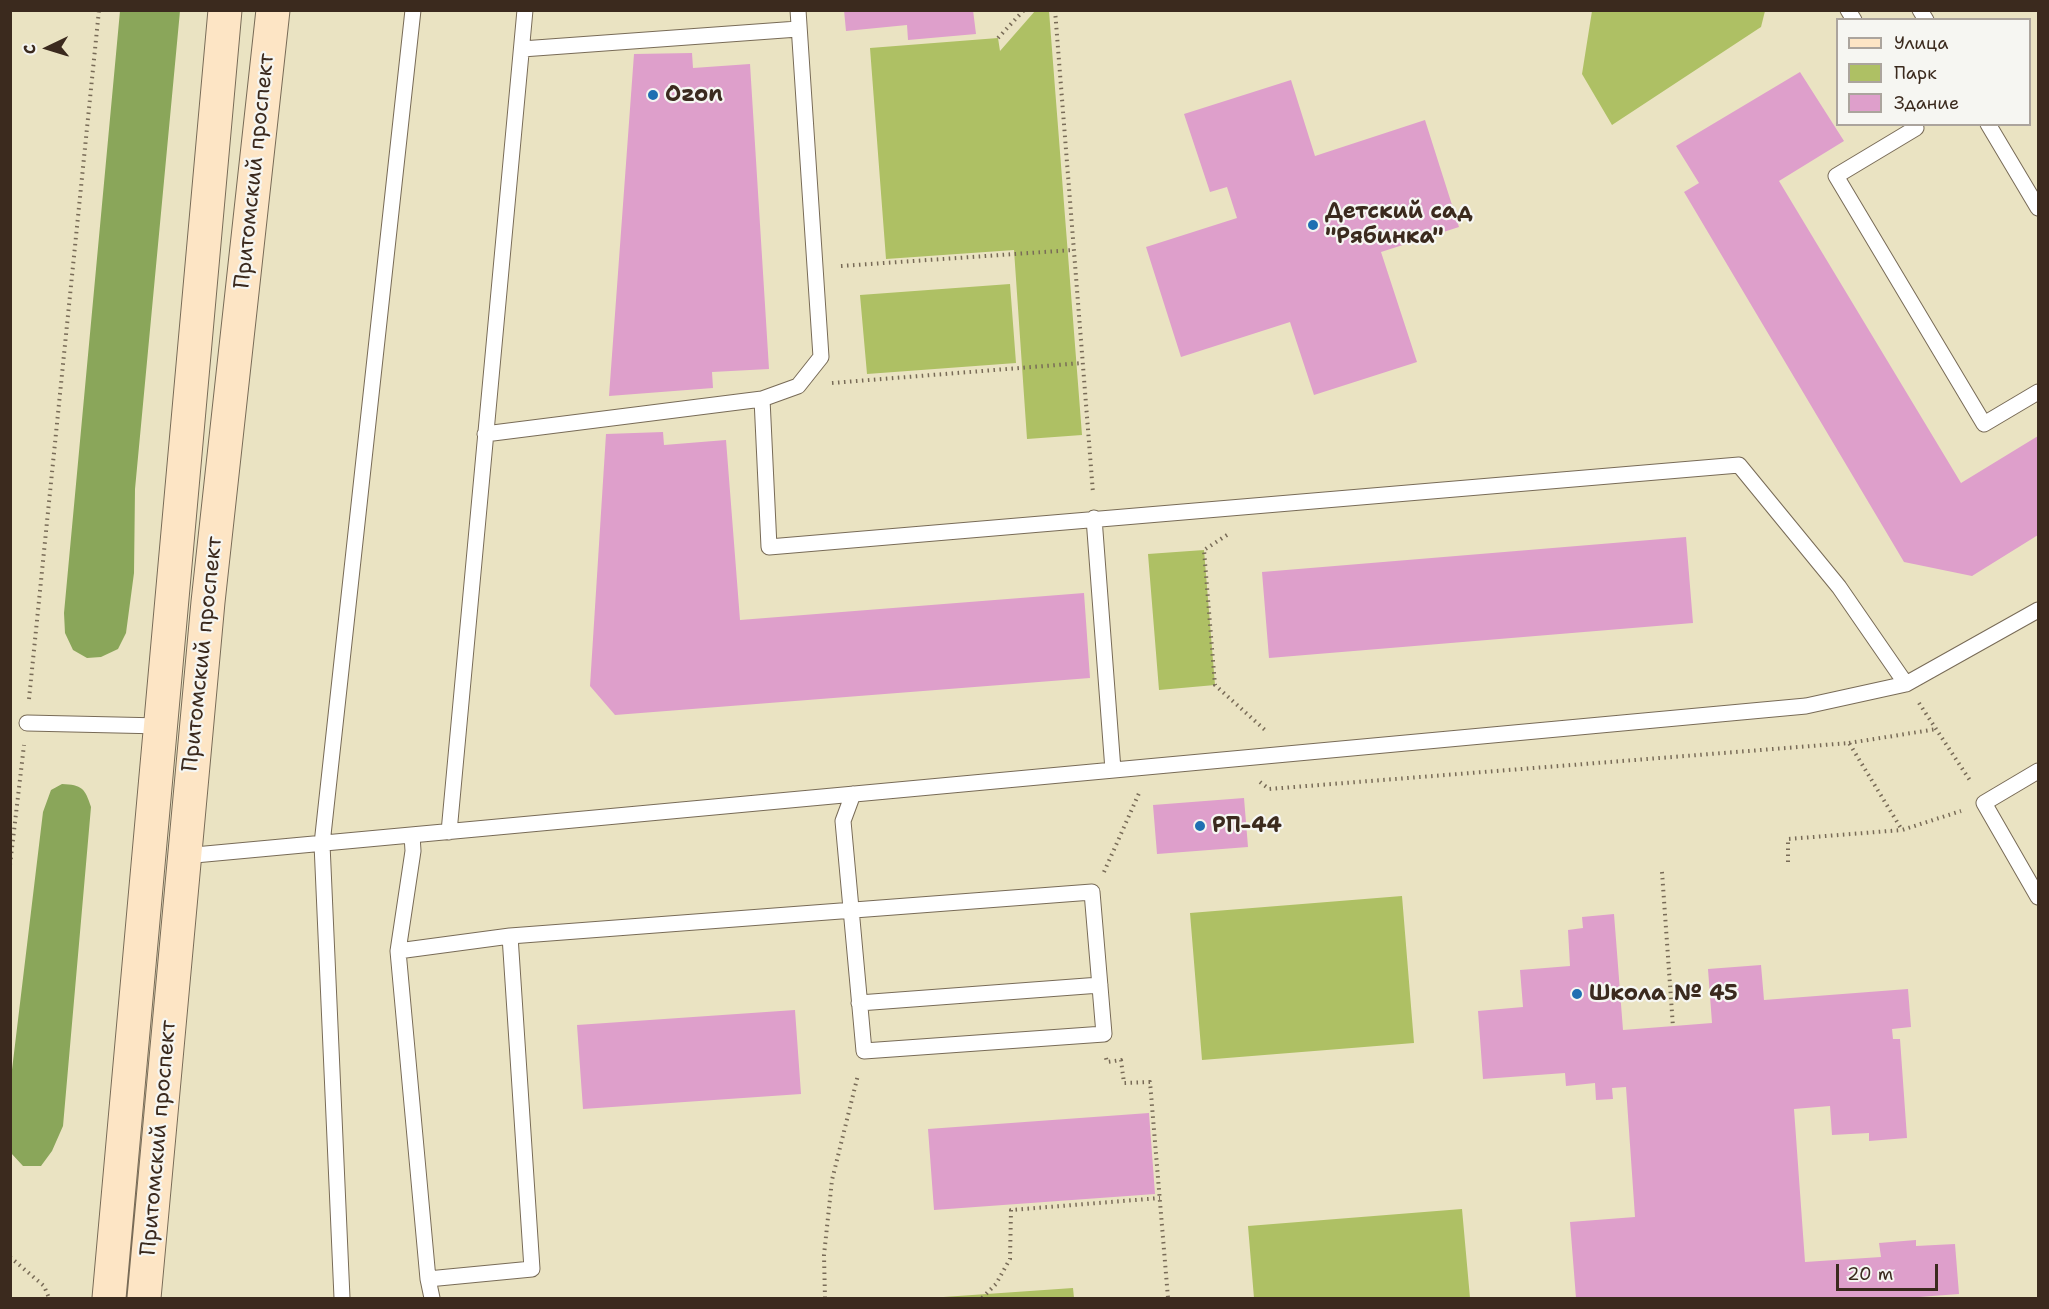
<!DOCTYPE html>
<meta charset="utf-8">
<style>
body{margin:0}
#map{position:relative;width:2049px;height:1309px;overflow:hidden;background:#eae3c2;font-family:"Shantell Sans",sans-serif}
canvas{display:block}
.frame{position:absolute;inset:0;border:12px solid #3b2a1e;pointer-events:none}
.legend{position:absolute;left:1836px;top:18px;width:195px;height:108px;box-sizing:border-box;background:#f6f6f2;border:2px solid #aba49d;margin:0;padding:8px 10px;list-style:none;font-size:18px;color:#3b2a1e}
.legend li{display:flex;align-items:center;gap:12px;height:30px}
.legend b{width:30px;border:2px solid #aba49d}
.north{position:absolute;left:18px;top:18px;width:60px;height:60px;-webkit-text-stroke:4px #f6f6f2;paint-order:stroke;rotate:266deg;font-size:16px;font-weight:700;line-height:24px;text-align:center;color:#3b2a1e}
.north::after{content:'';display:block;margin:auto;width:21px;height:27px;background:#3b2a1e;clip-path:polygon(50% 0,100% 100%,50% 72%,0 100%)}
.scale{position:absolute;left:1836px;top:1264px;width:102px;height:27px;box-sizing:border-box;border:3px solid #3b2a1e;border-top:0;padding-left:8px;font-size:18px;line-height:21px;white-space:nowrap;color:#3b2a1e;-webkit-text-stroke:4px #f6f6f2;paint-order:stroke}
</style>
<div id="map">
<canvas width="2049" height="1309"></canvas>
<div class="frame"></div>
<ul class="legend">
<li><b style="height:8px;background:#fde5c5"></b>Улица</li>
<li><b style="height:16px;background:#aec064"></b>Парк</li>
<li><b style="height:16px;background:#de9fcb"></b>Здание</li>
</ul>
<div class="north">С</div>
<div class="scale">20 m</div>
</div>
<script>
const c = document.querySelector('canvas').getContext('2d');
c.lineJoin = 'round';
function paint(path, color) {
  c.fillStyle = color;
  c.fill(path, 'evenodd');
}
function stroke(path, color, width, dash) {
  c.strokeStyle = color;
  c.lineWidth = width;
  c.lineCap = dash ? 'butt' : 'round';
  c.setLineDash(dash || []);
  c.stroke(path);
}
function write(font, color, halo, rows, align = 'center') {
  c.font = font + ' "Shantell Sans",sans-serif';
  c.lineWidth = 4.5;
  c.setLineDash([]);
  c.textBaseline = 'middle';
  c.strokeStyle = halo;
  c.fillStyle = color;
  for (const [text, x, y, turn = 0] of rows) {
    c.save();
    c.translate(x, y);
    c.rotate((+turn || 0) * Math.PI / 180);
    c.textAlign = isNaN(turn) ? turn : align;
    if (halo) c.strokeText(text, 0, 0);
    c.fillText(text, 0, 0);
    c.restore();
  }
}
paint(new Path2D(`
 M1035,11h14l33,424 -55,4 -13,-189 -128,9 -16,-211 128,-10 2,13z
 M1592,11v-1l173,1 -4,16 -149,98 -30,-51z
 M1010,284l6,79 -149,11 -7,-79z
 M1204,550l11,135 -56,5 -11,-136z
 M1402,896l12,147 -212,17 -12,-147z
 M1462,1209l8,89h-216l-6,-72z
 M1073,1288l1,10h-145z`), '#aec064');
paint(new Path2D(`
 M120,11h60l-45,478 -1,84 -8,60 -8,16 -17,8 -14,1 -14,-8 -8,-17 -1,-20z
 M62,784c20,1 23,4 29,23l-28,319 -11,25 -11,15h-18l-12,-13v-75l32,-266 8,-22z`), '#8aa65a');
paint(new Path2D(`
 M844,10h129l3,24 -68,6 -1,-15 -61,6z
 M692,53l1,15 57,-4 19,305 -57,3 1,16 -104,8 25,-342z
 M1800,72l44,69 -65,40 182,302 77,-47v99l-66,41 -68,-14 -220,-370 15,-9 -23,-37z
 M1291,80l24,76 110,-36 34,107 -78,25 36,110 -103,33 -24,-73 -109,35 -35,-110 91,-29 -10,-31 -17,5 -26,-78z
 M663,432l1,13 62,-5 14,180 344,-27 6,85 -475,37 -25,-29 16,-252z
 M1686,537l7,86 -424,35 -7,-86z
 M1244,798l4,49 -91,7 -4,-49z
 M1614,914l9,116 89,-7 -4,-54 53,-4 3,35 144,-11 3,38 -19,2 1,10h7l7,99 -38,3v-8l-37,2 -2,-29 -36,3 11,153 76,-5 -2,-14 37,-3v6l39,-2 4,50 -40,3 1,1h-344l-6,-76 65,-5 -9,-130 -14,1 1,11 -17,1 -1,-17 -29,3 -1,-13 -82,6 -5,-68 45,-4 -3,-37 50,-4 -2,-36 15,-2 -1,-11z
 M795,1010l6,84 -218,15 -6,-84z
 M1149,1113l6,81 -221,16 -6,-81z`), '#de9fcb');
const service = new Path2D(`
 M798,10l23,347 -23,29 -36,13 7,148 970,-82 100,122 67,97
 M1848,10l6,10
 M1920,10l6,10
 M522,49l276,-20
 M1914,124l2,4 -80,48 148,248 54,-32
 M1988,124l50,84
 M485,434l277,-35
 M1094,518l19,252
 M27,723l134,3
 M2038,771l-54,32 54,94
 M449,832l76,-822
 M412,835l1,16 -15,100 30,328 4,19
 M184,856l1622,-150 100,-22 132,-74
 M398,951l112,-15 582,-44 12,142 -240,17 -21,-230 10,-27
 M859,1003l241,-18
 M428,1279l104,-10 -22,-333
 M342,1298l-20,-454 91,-834`);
const secondary = new Path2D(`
 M109,1298l116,-1288
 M144,1298l64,-696 65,-592`);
stroke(service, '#786b57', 17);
stroke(secondary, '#786b57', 35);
stroke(new Path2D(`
 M1055,10l38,483
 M998,38l26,-28
 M841,266l232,-16
 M832,383l250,-20
 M1227,535l-23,15 11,135 51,46
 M29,699l70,-689
 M1919,703l52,79
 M1849,743l88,-14
 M1260,782l9,7 580,-46 53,87 59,-19
 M1788,862v-23l114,-9
 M10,865l14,-120
 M1104,872l36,-81
 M1662,872l11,155
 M1106,1058l1,4 14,-2 3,23 26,-1 18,216
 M10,1257l34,29 5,12
 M825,1298l-1,-43 8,-75 26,-105
 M982,1298l14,-14 14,-25 1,-49 149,-12`), '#786b57', 4, [1.5, 4.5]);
stroke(service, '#fff', 15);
stroke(secondary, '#fde5c5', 33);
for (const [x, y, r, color] of [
 [653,95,6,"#1f6fb2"],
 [1313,225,6,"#1f6fb2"],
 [1200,826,6,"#1f6fb2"],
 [1577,994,6,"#1f6fb2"]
]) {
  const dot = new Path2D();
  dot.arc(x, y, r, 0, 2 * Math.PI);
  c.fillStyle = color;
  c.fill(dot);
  stroke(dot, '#f6f6f2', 2);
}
write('bold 22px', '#3b2a1e', '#f6f6f2', [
 ["Ozon",665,95],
 ["Детский сад",1325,212],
 ["\"Рябинка\"",1325,237],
 ["РП-44",1212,826],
 ["Школа № 45",1589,994]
], 'left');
write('22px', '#3b2a1e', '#f6f6f2', [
 ["Притомский проспект",255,171,-84],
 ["Притомский проспект",203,654,-84],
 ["Притомский проспект",159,1138,-85]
]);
</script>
